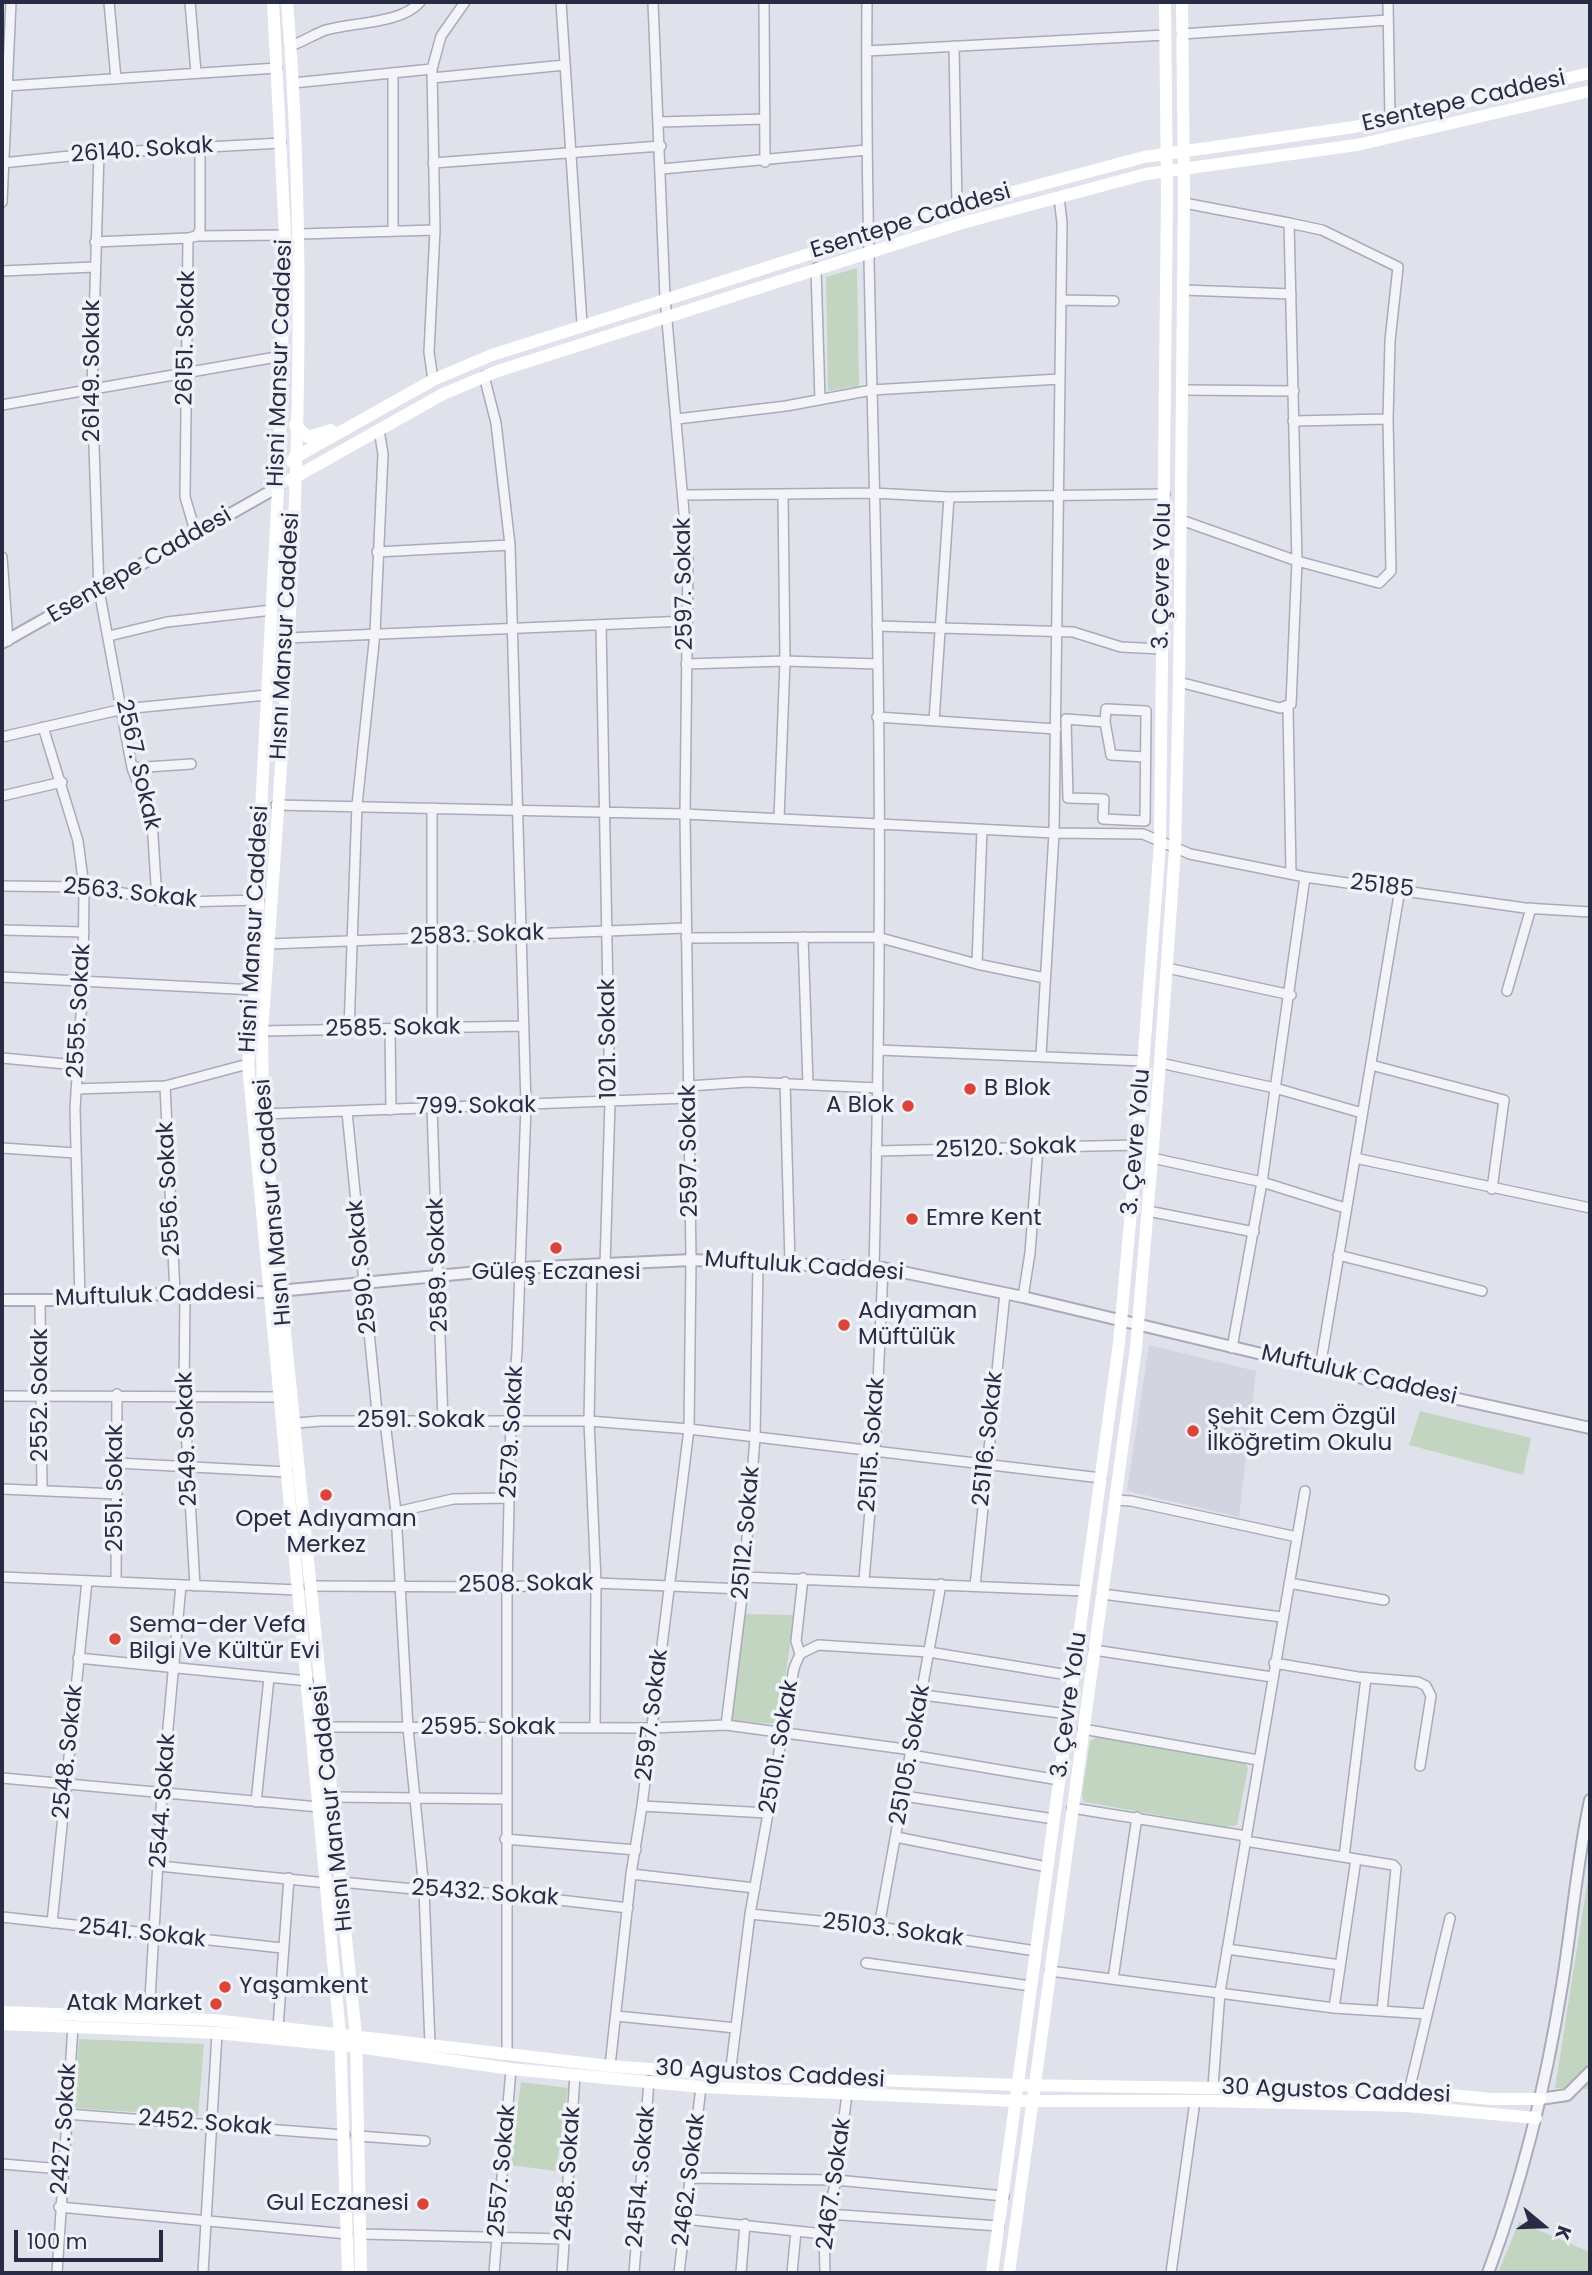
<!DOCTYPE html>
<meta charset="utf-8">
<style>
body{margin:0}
#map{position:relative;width:1592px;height:2275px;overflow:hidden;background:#e0e2eb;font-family:Poppins,sans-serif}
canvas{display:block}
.frame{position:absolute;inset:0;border:4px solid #272b44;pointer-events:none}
.north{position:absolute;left:1508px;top:2191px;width:70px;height:70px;-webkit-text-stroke:5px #f0f2f8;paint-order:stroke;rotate:109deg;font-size:19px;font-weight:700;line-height:28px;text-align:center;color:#272b44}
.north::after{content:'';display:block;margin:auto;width:24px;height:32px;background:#272b44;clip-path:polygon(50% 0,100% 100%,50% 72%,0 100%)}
.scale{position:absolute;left:14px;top:2230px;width:149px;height:32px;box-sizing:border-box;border:4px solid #272b44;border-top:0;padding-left:9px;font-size:21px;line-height:24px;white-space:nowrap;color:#272b44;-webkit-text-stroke:5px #f0f2f8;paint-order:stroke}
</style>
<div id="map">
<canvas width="1592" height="2275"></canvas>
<div class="frame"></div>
<div class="north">K</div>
<div class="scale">100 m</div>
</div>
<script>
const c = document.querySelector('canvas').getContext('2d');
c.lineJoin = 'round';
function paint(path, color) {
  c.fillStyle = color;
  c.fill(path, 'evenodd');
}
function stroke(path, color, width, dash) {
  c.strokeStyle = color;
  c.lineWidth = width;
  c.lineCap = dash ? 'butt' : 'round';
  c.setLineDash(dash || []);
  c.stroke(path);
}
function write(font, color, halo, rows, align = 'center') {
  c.font = font + ' Poppins,sans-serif';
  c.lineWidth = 7;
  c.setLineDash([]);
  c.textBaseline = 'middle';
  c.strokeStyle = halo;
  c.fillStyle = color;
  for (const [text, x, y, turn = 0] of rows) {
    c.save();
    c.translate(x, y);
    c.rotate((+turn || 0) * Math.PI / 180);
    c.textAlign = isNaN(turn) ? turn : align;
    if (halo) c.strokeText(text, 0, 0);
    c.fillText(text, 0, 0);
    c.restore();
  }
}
paint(new Path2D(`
 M1149,1345l107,26 -17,146 -112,-26z`), '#d2d4e0');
paint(new Path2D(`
 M857,268l2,118 -31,5 -2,-114z
 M1420,1411l111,27 -8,37 -114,-30z
 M744,1614l50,1 -15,109 -50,-3z
 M1097,1737l146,24 5,7 -11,57 -11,2 -142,-25 -2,-6 8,-55z
 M1590,1866v223l-35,-1z
 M79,2039l125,5 -6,72 -124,-8z
 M521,2082l47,6 -12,83 -46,-6z
 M1519,2222l71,30v21h-92z`), '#c1d5c0');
const minor = new Path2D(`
 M109,2l7,77
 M190,2l6,71
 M561,2l21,322
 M764,2l1,160
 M867,2c-2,221 8,441 11,662 3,201 1,403 -4,605
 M1388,2l2,118
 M1182,34l206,-14
 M290,46c13,-4 24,-12 36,-16 27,-8 75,-6 94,-28
 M954,46l3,161
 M867,51l298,-16
 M393,73v158
 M432,78l133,-13
 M293,83l139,-14
 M6,86l271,-18
 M659,122l106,-3
 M99,153l-7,236 7,201 33,178 20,53 5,79
 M2,163l97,-10 182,-10
 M433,163l228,-17
 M662,169l205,-19
 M2,202l9,-200
 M1289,223l33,7 76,37 -8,74 -2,78 -95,2
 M300,234l135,-4
 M197,236l88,-1
 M95,242l93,-4
 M816,268l4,132
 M2,271l92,-4
 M1183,290l108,4
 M1061,300l53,1
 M484,376l12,47 14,122 16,561 -9,246 -6,69 -4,166v467
 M433,380l-4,-28 6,-122 -3,-161 9,-33 24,-34
 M1183,390l111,1
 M2,405l280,-49
 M677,419l109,-13 86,-16 188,-11
 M684,495l189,-2 76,4 216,-3
 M1181,520l116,41 82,22 12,-12 -3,-152
 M196,534l-11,-37 3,-259 9,-2 3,-7v-82
 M377,552l133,-7
 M2,557l6,84
 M601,625l9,477 -5,163
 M877,626l196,6 48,15 41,2
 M109,636l58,-14 105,-12
 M287,638l400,-17
 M686,664l99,-3 93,3
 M1179,682l101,26 11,-4 6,-143 -8,-338 -105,-20
 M1288,707l3,167
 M877,717l179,12
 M934,721l15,-224
 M1105,722l-39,-3 2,79 36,1 -1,20 42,2 1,-110 -40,-2 -1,13 6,33 34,2
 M43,727l35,114 6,46 -1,96 -8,126 5,191
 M2,737l121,-28 144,-14
 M132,768l59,-4
 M2,796l60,-14
 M276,805l409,9 369,19 89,1 47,20 115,23 220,31 65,4
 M432,808v220
 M779,819l6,-158 -2,-166
 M1305,877l-43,305 83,26
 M2,886l82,1 96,15 79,-2
 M2,930l82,2
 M803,937l5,147
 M686,938l191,-1 100,27 68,14
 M269,944l416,-16
 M977,964l5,-135
 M1167,968l124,27
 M2,977l253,13
 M1507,991l24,-83
 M390,1029l1,81
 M349,1030l8,-225 18,-172 8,-179 -4,-24
 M262,1031l262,-5
 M879,1050l264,11
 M1041,1055l13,-222 8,-610 -3,-26
 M2,1058l74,7
 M1160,1063l115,25 87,25
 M1371,1065l133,35 -12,89
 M785,1082l5,181
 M165,1086l10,207
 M689,1086l58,-4 131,6
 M76,1089l89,-3 83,-22
 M432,1108l11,313
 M347,1112l31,310
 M263,1114l426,-16
 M2,1148l73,5
 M876,1151l261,-6
 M1152,1158l110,24 -30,166
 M1355,1158l235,50
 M1148,1211l106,21
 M1338,1255l144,36
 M592,1266l-3,155 7,162 -1,145
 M185,1293l-1,101 11,192
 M1023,1297l7,-44 8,-105
 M40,1300l2,190
 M1320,1368l80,-479
 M2,1396l277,1
 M385,1422l11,90 12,216 16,162 6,155
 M296,1423l25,-2h268l100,8 412,49
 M117,1463l170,9
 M2,1489l115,5
 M1115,1500l16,1 166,36
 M396,1512l57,-13 56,-1
 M2,1577l296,13
 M744,1577l341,14
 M864,1580l11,-128 8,-184
 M116,1582l1,-188
 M1289,1583l95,17
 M309,1586l198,1 89,-4 147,6
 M975,1586l30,-293
 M1102,1594l180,23
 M1094,1650l178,27
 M800,1654l-4,-13 7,-63
 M78,1658l230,23
 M1274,1663l84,14 60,5 8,4 5,10 -11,70
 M923,1695l145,19
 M726,1725l186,25
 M325,1727l326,1 75,-3 17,-136 12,-151 3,-174
 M1083,1729l175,31
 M911,1755l148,25
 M2,1778l317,29
 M904,1796l150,23
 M332,1797l174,2
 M256,1802l13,-124
 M642,1806l125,7
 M1072,1808l174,28
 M896,1837l151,30
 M505,1839l131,11
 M1245,1841l148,24 3,3 -14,143
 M1344,1857l22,-179
 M159,1866l168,17
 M631,1874l124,14
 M341,1882l83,8 84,4 120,14
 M750,1914l129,13 157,24
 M2,1917l280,31
 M52,1923l35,-342
 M879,1927l62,-343
 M1227,1949l113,16
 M866,1963l165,23
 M1050,1971l284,37 93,6
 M1113,1979l24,-162
 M1334,2008l22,-149
 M149,2016l13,-222 19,-209
 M616,2016l120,12
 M278,2027l11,-149
 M610,2066l21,-192 11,-68 47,-377 2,-169 -6,-446 3,-256 -23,-260 -12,-296
 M730,2075l20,-161 44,-246 6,-14 18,-9 111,7 145,24
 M1213,2087l7,-95 85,-501
 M1409,2091l41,-173
 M66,2114l279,21
 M359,2136l66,5
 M2,2164l60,5
 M691,2178l145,2 168,16
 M59,2207l288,27
 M827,2214l172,12
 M684,2219l140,15
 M361,2234l203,5
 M57,2273l16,-247
 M203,2273l14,-240
 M494,2273l17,-204
 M562,2273l13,-198
 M634,2273l15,-192
 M679,2273l22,-186
 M741,2273l4,-49
 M792,2273l4,-42
 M825,2273l-1,-39 12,-54 11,-86
 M1171,2273l24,-172`);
const tertiary = new Path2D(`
 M2,643l276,-156
 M2,1300h78l95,-7 93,-1 253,-24 170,-8 192,8 140,29 335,80 232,51
 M1540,2099l27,-4 23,-23
 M1488,2273c35,-93 58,-189 74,-288 10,-61 15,-124 28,-185`);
stroke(minor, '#a8abb9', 12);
stroke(tertiary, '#a8abb9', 14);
stroke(minor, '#f4f4f8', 9);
stroke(tertiary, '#f4f4f8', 10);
stroke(new Path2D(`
 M273,2l12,233 -6,235 -18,340 -5,168 -8,86 92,970 8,239
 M287,2c28,338 0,691 -25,1029l1,83 93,922 5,237
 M295,425l13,12 23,-7
 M292,462l2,-4 141,-79 57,-24 465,-148 187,-50 210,-30 236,-54
 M290,480l153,-86 55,-23 464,-148 184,-49 211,-29 233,-54
 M2,2012l212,8 396,46 120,9 287,10 392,6 82,8h49
 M2,2024l215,9 140,14 154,22 190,18 314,14h195l197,5 129,12
 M992,2273l127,-930 18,-198 23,-302 7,-649 -2,-192
 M1009,2273l127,-925 24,-285 15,-214 4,-167 5,-488 -2,-192`), '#fff', 12);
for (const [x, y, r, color] of [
 [970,1089,7,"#dc4339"],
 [908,1106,7,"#dc4339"],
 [912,1219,7,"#dc4339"],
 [556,1248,7,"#dc4339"],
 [844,1325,7,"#dc4339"],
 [1193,1431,7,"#dc4339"],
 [326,1495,7,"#dc4339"],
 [115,1639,7,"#dc4339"],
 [225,1987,7,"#dc4339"],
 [216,2004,7,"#dc4339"],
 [423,2204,7,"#dc4339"]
]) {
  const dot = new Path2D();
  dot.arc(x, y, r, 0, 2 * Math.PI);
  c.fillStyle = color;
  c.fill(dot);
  stroke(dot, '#f0f2f8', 2.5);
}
write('23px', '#272b44', '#f0f2f8', [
 ["Esentepe Caddesi",1464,102,-13],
 ["26140. Sokak",142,151,-4],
 ["Esentepe Caddesi",911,222,-17],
 ["26151. Sokak",187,338,-89],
 ["Hisni Mansur Caddesi",281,363,-88],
 ["26149. Sokak",93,371,-90],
 ["Esentepe Caddesi",140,566,-30],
 ["3. Çevre Yolu",1163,576,-89],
 ["2597. Sokak",685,584,-91],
 ["Hısnı Mansur Caddesi",286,636,-87],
 ["2567. Sokak",137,765,77],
 ["25185",1382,887,7],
 ["2563. Sokak",130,894,6],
 ["Hisni Mansur Caddesi",255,929,-87],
 ["2583. Sokak",477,936,-2],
 ["2555. Sokak",80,1011,-87],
 ["2585. Sokak",393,1029,-1],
 ["1021. Sokak",609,1039,-91],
 ["799. Sokak",476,1107,-1],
 ["3. Çevre Yolu",1137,1142,-85],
 ["25120. Sokak",1006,1149,-2],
 ["2597. Sokak",690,1151,-91],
 ["2556. Sokak",170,1189,-93],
 ["Hısnı Mansur Caddesi",274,1202,-95],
 ["2589. Sokak",439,1265,-92],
 ["2590. Sokak",363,1267,-96],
 ["Muftuluk Caddesi",804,1267,4],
 ["Muftuluk Caddesi",155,1296,-2],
 ["Muftuluk Caddesi",1359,1376,13],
 ["2552. Sokak",41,1395,-90],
 ["2591. Sokak",421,1421],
 ["2579. Sokak",513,1432,-87],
 ["2549. Sokak",188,1439,-92],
 ["25116. Sokak",989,1439,-84],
 ["25115. Sokak",873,1445,-86],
 ["2551. Sokak",116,1488,-90],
 ["25112. Sokak",747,1533,-85],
 ["2508. Sokak",526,1585,-1],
 ["3. Çevre Yolu",1070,1705,-82],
 ["2597. Sokak",653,1715,-83],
 ["2595. Sokak",488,1728],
 ["25101. Sokak",780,1747,-80],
 ["2548. Sokak",69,1752,-84],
 ["25105. Sokak",911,1755,-80],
 ["2544. Sokak",164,1801,-86],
 ["Hısnı Mansur Caddesi",333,1808,-96],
 ["25432. Sokak",485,1894,4],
 ["25103. Sokak",893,1931,7],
 ["2541. Sokak",142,1934,6],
 ["30 Agustos Caddesi",770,2075,3],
 ["30 Agustos Caddesi",1336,2092,2],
 ["2452. Sokak",205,2124,4],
 ["2427. Sokak",65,2129,-86],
 ["2557. Sokak",503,2171,-85],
 ["2458. Sokak",569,2174,-86],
 ["24514. Sokak",642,2177,-85],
 ["2462. Sokak",690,2180,-83],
 ["2467. Sokak",835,2184,-82]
]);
write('23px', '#272b44', '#f0f2f8', [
 ["B Blok",984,1089],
 ["A Blok",894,1106,"right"],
 ["Emre Kent",926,1219],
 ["Güleş Eczanesi",556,1273,"center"],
 ["Adıyaman",858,1312],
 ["Müftülük",858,1338],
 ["Şehit Cem Özgül",1207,1418],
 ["İlköğretim Okulu",1207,1444],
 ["Opet Adıyaman",326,1520,"center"],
 ["Merkez",326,1546,"center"],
 ["Sema-der Vefa",129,1626],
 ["Bilgi Ve Kültür Evi",129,1652],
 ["Yaşamkent",239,1987],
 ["Atak Market",202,2004,"right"],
 ["Gul Eczanesi",409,2204,"right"]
], 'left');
</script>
